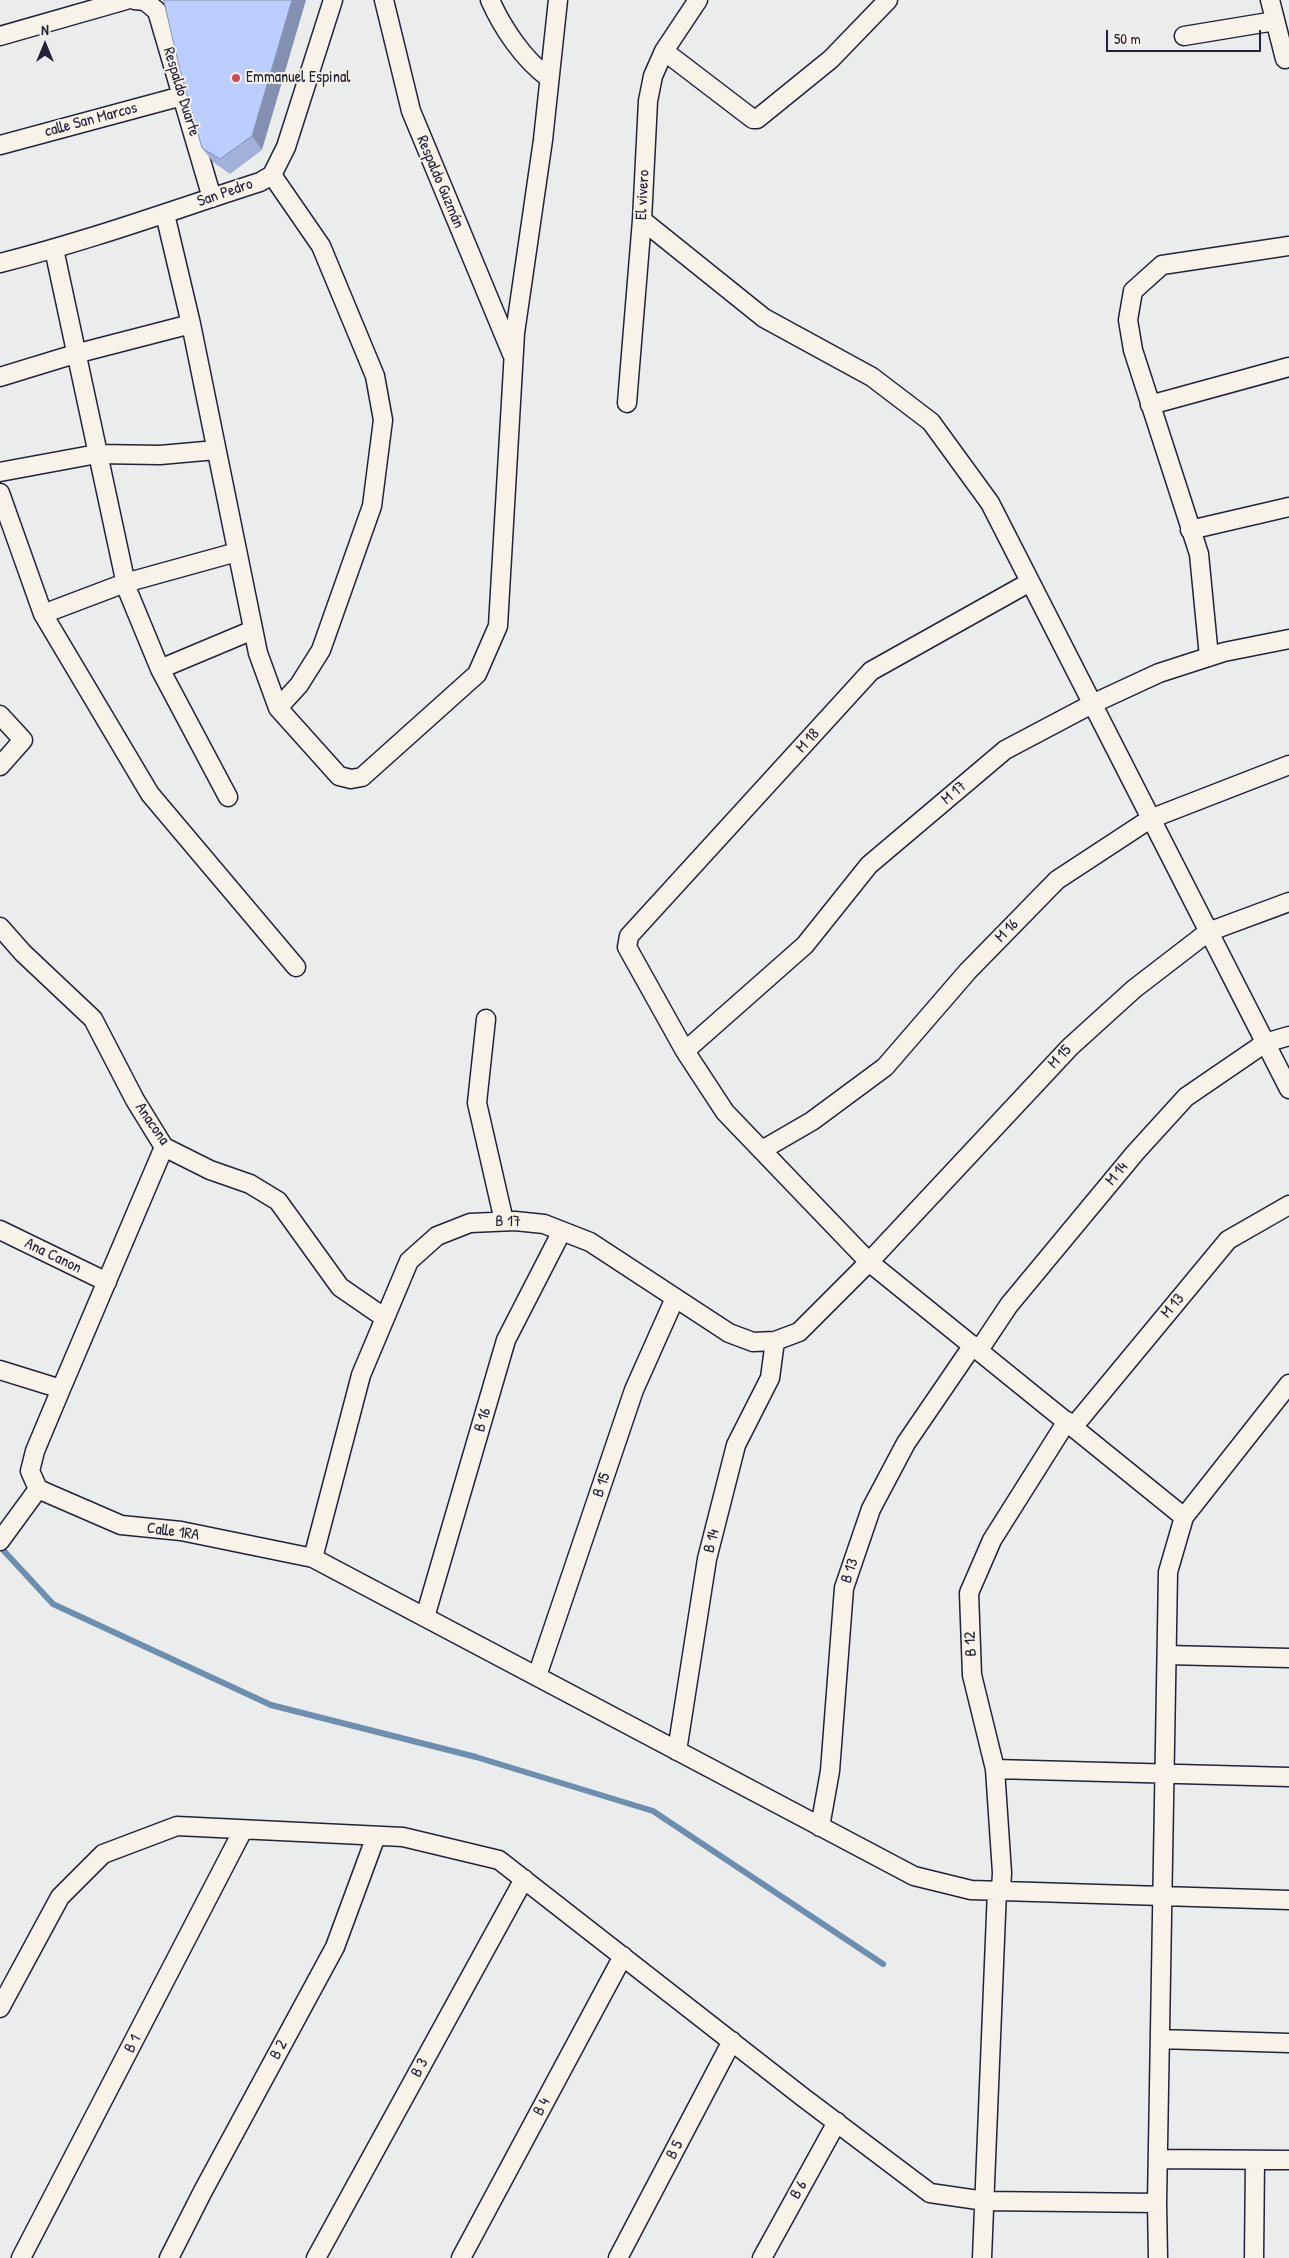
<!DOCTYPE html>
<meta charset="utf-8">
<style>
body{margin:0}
#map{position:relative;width:1289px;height:2258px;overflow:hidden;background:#ebecec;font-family:"Patrick Hand",sans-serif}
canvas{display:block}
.north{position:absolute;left:20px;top:20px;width:50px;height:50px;-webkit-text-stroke:4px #f7f3e8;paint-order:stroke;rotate:0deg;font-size:14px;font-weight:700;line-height:20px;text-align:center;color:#22223b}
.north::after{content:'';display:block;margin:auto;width:18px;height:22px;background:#22223b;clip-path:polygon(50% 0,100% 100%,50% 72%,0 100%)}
.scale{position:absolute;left:1106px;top:30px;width:155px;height:22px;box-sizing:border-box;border:2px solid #22223b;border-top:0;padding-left:6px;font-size:15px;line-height:18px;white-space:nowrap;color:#22223b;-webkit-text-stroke:4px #f7f3e8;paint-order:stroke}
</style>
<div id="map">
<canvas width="1289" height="2258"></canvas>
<div class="north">N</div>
<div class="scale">50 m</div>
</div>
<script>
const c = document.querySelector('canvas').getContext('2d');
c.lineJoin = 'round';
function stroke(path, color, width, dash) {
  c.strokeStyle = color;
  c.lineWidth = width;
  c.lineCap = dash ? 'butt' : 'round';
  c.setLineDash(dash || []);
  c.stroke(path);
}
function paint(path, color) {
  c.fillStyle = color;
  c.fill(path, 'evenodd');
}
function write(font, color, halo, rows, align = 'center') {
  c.font = font + ' "Patrick Hand",sans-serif';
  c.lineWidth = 4;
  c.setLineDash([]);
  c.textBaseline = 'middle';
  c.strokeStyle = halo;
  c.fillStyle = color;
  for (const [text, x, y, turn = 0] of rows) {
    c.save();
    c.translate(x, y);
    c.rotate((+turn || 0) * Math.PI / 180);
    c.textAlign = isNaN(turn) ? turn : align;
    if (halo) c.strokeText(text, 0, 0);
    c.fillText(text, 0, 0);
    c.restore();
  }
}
stroke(new Path2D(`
 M4,1551l49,53 218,101 205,52 177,54 230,153`), '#6c8fb0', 6);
const street = new Path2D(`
 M134,0l11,1 12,10 55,187
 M384,0l27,111 101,243
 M490,0c13,29 34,60 59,78
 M1270,0l15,59
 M0,36l126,-36
 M1184,36l91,-15
 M664,51l89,68h4l74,-60 57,-59
 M0,145l182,-49
 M272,175l49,71 54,130 8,44 -11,86 -51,144 -22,35 -21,23
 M165,214l26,110 67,329 20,55 61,68 12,3 11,-2 115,-103 21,-48 17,-293 28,-193 15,-140
 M642,220l122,98 108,59 59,45 59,81 299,586
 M54,249l73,340 33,80 68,128
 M0,263c88,-22 173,-53 260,-81l12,-7 14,-28 47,-147
 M0,377l75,-23 116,-30
 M627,403l15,-183 6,-119 5,-25 11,-25 34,-51
 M1150,405l139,-38
 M0,472l97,-18 63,1 56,-5
 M0,493l43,121 107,180 146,173
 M1190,530l99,-23
 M1030,582l-159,89 -242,265 -2,11 58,104 40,61 144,150 315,255
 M43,614l82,-31 112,-31
 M1209,657l-10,-103 -66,-204 -5,-30 5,-29 29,-26 127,-19
 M160,669l93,-39
 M0,715l23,25 -23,26
 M0,927l23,26 70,66 42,81 29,47 46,23 40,14 28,17 62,86 45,31
 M486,1019l-9,84 27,118
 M685,1051l120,-106 64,-80 136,-115 87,-46 67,-31 65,-21 65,-13
 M762,1150l50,-29 73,-54 83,-96 89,-91 93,-61 139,-54
 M0,1230l107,52
 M979,1350l30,-45 126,-152 51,-56 79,-54 24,-7
 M0,1370l61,19 -26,62 -5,20 8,18
 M61,1389l103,-242
 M1074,1426l154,-186 61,-35
 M38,1489l83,36 60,6 132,27 601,318 57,14 318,10
 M0,1541l38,-52
 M313,1558l48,-183 48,-114 28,-25 33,-13 45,-2 29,3 46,18 139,91 24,9 22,-1 24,-9 70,-70 201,-215 64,-58 74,-57 81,-30
 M425,1617l81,-277 56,-109
 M1167,1655l122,3
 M537,1676l97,-286 41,-92
 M677,1751l30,-192 29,-114 34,-67 5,-37
 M995,1769l294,8
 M820,1827l10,-56 14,-183 27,-79 35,-66 67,-98
 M1001,1890l1,-17 -7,-104 -23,-94 -3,-82 23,-53 75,-119
 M0,2008l60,-111 43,-43 74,-28 226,11 96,23 305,238 126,95 55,8 172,2
 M1160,2039l129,4
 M1158,2159l131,1
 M21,2258l222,-428
 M169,2258l34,-67 132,-244 41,-111
 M316,2258l208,-379
 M461,2258l162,-302
 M618,2258l114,-217
 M762,2258l75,-136
 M982,2258l15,-368
 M1158,2258l-1,-55 11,-631 16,-55 105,-133
 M1254,2258l1,-98`);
stroke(street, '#22223b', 21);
stroke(street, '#f7f3e8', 18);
paint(new Path2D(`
 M164,0l98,150 -32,24 -17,-12 -11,-14z`), '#a1b1da');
paint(new Path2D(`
 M292,0h14l-44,150 -10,-14z`), '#8390b2');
const building = new Path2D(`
 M164,0h128l-40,136 -32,23 -18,-11 -22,-78z`);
paint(building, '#bbcefe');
stroke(building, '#8390b2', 1);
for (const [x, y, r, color] of [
 [236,78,5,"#d1495b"]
]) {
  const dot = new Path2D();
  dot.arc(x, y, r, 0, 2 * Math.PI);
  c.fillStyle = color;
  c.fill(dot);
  stroke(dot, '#f7f3e8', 2);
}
write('16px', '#22223b', '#f7f3e8', [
 ["Emmanuel Espinal",246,78]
], 'left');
write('16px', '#22223b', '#f7f3e8', [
 ["Respaldo Duarte",181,92,73],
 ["calle San Marcos",91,120,-15],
 ["Respaldo Guzmán",440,182,67],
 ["San Pedro",225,193,-19],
 ["El vivero",643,195,-87],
 ["M 18",808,741,-48],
 ["M 17",954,793,-40],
 ["M 16",1007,931,-46],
 ["M 15",1060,1057,-47],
 ["Anacona",152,1124,55],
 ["M 14",1117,1174,-50],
 ["B 17",508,1222,1],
 ["Ana Canon",53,1256,26],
 ["M 13",1173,1306,-50],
 ["B 16",483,1420,-74],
 ["B 15",602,1485,-71],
 ["Calle 1RA",173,1532,8],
 ["B 14",712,1541,-76],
 ["B 13",850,1571,-72],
 ["B 12",971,1644,-93],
 ["B 1",133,2044,-63],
 ["B 2",279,2050,-62],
 ["B 3",420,2068,-61],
 ["B 4",542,2107,-62],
 ["B 5",675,2150,-62],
 ["B 6",799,2190,-61]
]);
</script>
